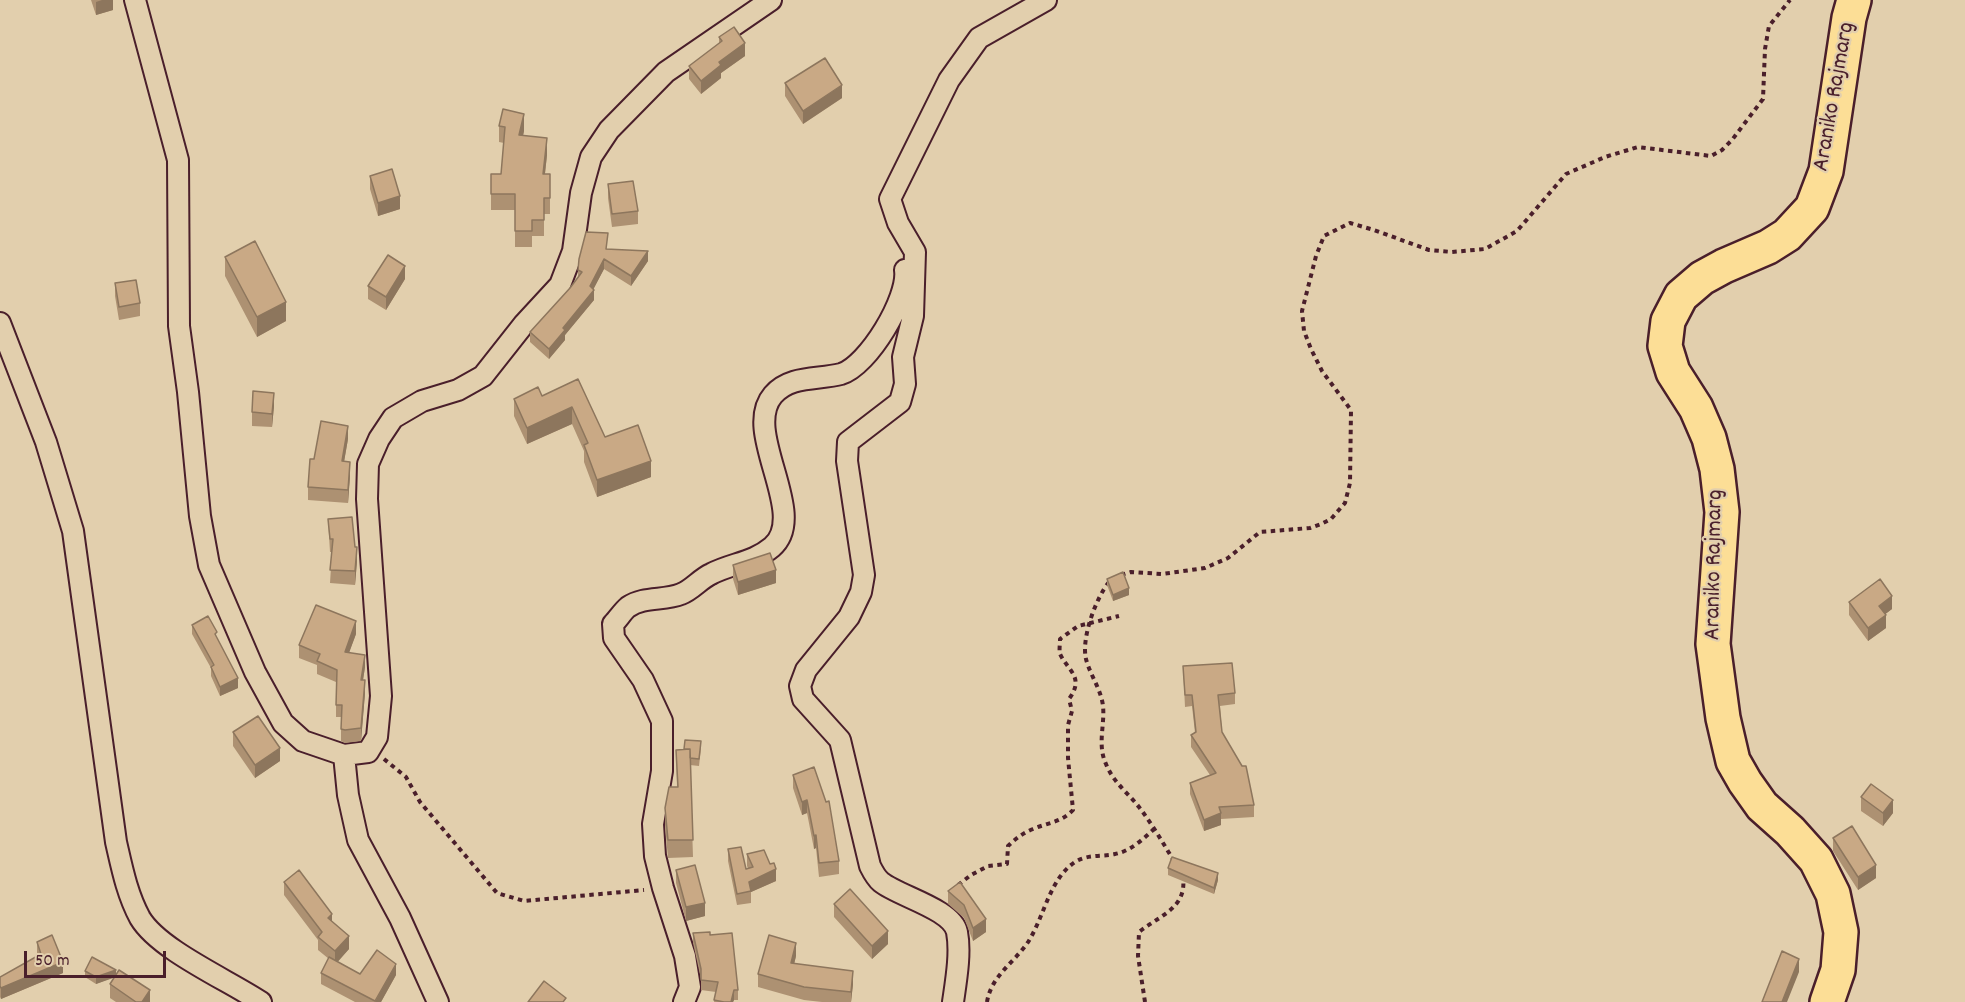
<!DOCTYPE html>
<style>
body{margin:0}
#map{position:relative;width:1965px;height:1002px;overflow:hidden;background:#e2cfad;font-family:Dekko,sans-serif}
canvas{display:block}
.scale{position:absolute;left:24px;top:951px;width:142px;height:27px;box-sizing:border-box;border:3px solid #4a1f2b;border-top:0;padding-left:8px;font-size:18px;line-height:21px;white-space:nowrap;color:#4a1f2b;-webkit-text-stroke:4px #e2cfad;paint-order:stroke}
</style>
<div id="map">
<canvas width="1965" height="1002"></canvas>
<div class="scale">50 m</div>
</div>
<script>
const c = document.querySelector('canvas').getContext('2d');
c.lineJoin = 'round';
function stroke(path, color, width, dash) {
  c.strokeStyle = color;
  c.lineWidth = width;
  c.lineCap = dash ? 'butt' : 'round';
  c.setLineDash(dash || []);
  c.stroke(path);
}
function paint(path, color) {
  c.fillStyle = color;
  c.fill(path, 'evenodd');
}
function write(font, color, halo, rows, align = 'center') {
  c.font = font + ' Dekko,sans-serif';
  c.lineWidth = 4.5;
  c.setLineDash([]);
  c.textBaseline = 'middle';
  c.strokeStyle = halo;
  c.fillStyle = color;
  for (const [text, x, y, turn = 0] of rows) {
    c.save();
    c.translate(x, y);
    c.rotate((+turn || 0) * Math.PI / 180);
    c.textAlign = isNaN(turn) ? turn : align;
    if (halo) c.strokeText(text, 0, 0);
    c.fillText(text, 0, 0);
    c.restore();
  }
}
const street = new Path2D(`
 M135,0l43,160 1,166 9,66 12,124 9,49 46,107 28,51 20,18 41,14 24,-3 9,-15 4,-41 -14,-197 1,-35 11,-25 14,-21 29,-17 36,-11 25,-14 41,-52 36,-39 13,-34 8,-58 10,-36 18,-27 57,-58 105,-72
 M0,323l46,119 27,89 43,311c6,26 11,52 24,76 19,32 88,62 121,84
 M344,755l4,40 10,45 42,78 38,84
 M684,1002l6,-15 -5,-31 -22,-68 -8,-32 -2,-32 9,-53v-50l-19,-41 -29,-42 -1,-14c5,-5 10,-13 15,-17 16,-11 36,-6 53,-13 11,-4 19,-15 30,-20 21,-11 42,-11 61,-27 38,-33 -31,-115 1,-152 17,-20 45,-15 68,-21 27,-8 68,-76 64,-104
 M953,1002c3,-21 8,-49 4,-70 -5,-23 -59,-36 -76,-50 -5,-4 -8,-10 -11,-16l-30,-126 -37,-41 -3,-13 6,-16 43,-53 12,-25 3,-17 -17,-114 1,-19 52,-40 5,-18 -2,-27 10,-41 2,-64 -17,-29 -8,-24 59,-119 30,-42 67,-38`);
const highway = new Path2D(`
 M1827,1002l11,-32 3,-38 -8,-38 -17,-34 -26,-29 -28,-25 -17,-24 -12,-21 -10,-43 -10,-74 9,-132 -5,-43 -8,-31 -13,-30 -23,-36 -8,-26 3,-25 13,-25 21,-18 22,-12 44,-19 19,-12 25,-27 14,-37 23,-153 5,-18`);
stroke(street, '#4a1f2b', 24);
stroke(highway, '#4a1f2b', 38);
stroke(new Path2D(`
 M1121,575l10,-3 31,2 43,-6 23,-10 32,-26 50,-4 11,-4 10,-5 14,-16 5,-20 1,-73 -29,-39 -11,-22 -7,-18 -2,-20 14,-55 8,-20 26,-13 24,7 55,20 23,2 33,-3 32,-18 49,-57 39,-17 33,-10 73,9 11,-6 10,-10 31,-41 2,-50 4,-23 21,-26
 M1109,582c-13,16 -28,56 -23,77 4,16 15,30 17,47 2,19 -6,39 3,58 7,18 22,29 33,43 13,17 24,36 35,54
 M384,759l22,18 14,25 77,91 27,8 120,-11
 M958,885l13,-10 17,-9 19,-2 1,-18c7,-7 15,-13 25,-17 14,-6 29,-7 40,-19l-5,-52v-33l4,-14 -3,-12c16,-22 -1,-28 -9,-45 -1,-4 0,-10 0,-15l18,-13 41,-10
 M987,1002c4,-25 25,-38 39,-57 18,-25 22,-65 49,-83 13,-8 26,-5 40,-8 16,-3 28,-15 39,-25
 M1145,1002l-7,-46 1,-24c20,-16 48,-24 44,-54`), '#4a1f2b', 4, [4.5, 4.5]);
stroke(street, '#e2cfad', 20);
stroke(highway, '#fcde96', 33);
paint(new Path2D(`
 M91,0h22v10l-17,5z
 M719,37l26,19 -24,17v5l-20,16 -12,-15v-13l30,-22z
 M785,83l57,15 -39,26 -18,-28z
 M499,126l25,5 -1,5 24,19 -2,19h5v40h-6v22h-12v11h-17v-37h-24v-36h10l3,-31 -5,-1z
 M370,176l30,33 -22,7 -8,-27z
 M608,184l30,27v13l-26,3 -4,-29z
 M607,249l41,12 -17,25 -27,-17 -11,20 1,11 -29,35v5l-16,19 -19,-17v-10l40,-44 8,-10v-8z
 M225,257l61,64 -29,16 -32,-61z
 M405,279l-19,31 -18,-11v-13z
 M115,283l25,20v13l-21,4 -4,-24z
 M578,379l27,58 46,40 -54,20 -13,-35v-11l-12,-27 -45,20 -13,-28v-17l28,-3z
 M274,406l-2,21 -20,-1v-14z
 M348,439l-4,22 6,14 -2,28 -40,-3v-13l6,-28z
 M328,519l29,42 -2,24 -25,-2 2,-31h-2z
 M733,565l43,18 -38,12 -5,-16z
 M1107,579l22,16 -16,6 -6,-16z
 M1849,602l43,7 -7,5 1,14 -18,13 -19,-26z
 M192,625l25,13 21,50 -18,8 -9,-20v-8l-19,-34z
 M356,634l-7,18 16,15 -2,13 2,13 -4,48 -16,2 -4,-2v-24h-5v-35l-19,-8v-9l-18,-7v-13z
 M1183,666l52,27v11l-15,2 2,26 32,73v12l-33,2v6l-17,6 -14,-37v-11l20,-8 -19,-28v-12l4,-2 -3,-27 -7,1z
 M233,732l47,29 -25,17 -22,-32z
 M701,748l-2,18 -9,-1 3,92 -25,1 -3,-33v-17l12,-21 -1,-37z
 M793,775l46,86v13l-20,3 -3,-29 -2,1 -7,-36 -5,2 -9,-27z
 M1861,797l32,16 -10,13 -22,-15z
 M1833,838l43,40 -18,12 -25,-39z
 M728,849l18,20 2,-1 -1,-2v-12l29,27 -25,11v11l-14,2 -9,-44z
 M1168,868l50,12 -4,14 -46,-19z
 M676,870l29,46 -19,5 -10,-38z
 M284,882l48,40 17,27 -12,13 23,12 36,1 -15,27h-26l-34,-18v-11l8,-14 -11,-9v-10l-34,-45z
 M960,882l26,50 -13,9 -9,-23 -16,-14v-13z
 M834,904l54,40 -16,15 -38,-42z
 M693,933l17,2 28,55v10h-4l-1,2h-19l2,-10 -15,-2v-11l-8,-36z
 M37,942l26,31 -62,26 -1,-2v-20l38,-21 -1,-3z
 M796,956l-2,8 59,20 -2,18h-29l-18,-2 -46,-13v-13z
 M85,971l31,4 34,27h-34l-6,-4v-14l4,-7 -18,7 -11,-7z`), '#ad9172');
paint(new Path2D(`
 M102,0h11v10l-17,5v-13z
 M745,43v13l-24,17v5l-20,16v-13l18,-19z
 M842,85v13l-39,26v-13z
 M524,114v17l-5,21v-17z
 M547,138v17l-4,35v-16z
 M400,196v13l-22,7v-13z
 M648,251v10l-17,25v-10z
 M604,259v10l-13,25 3,-4v10l-29,35v5l-16,19v-10l14,-21 27,-42z
 M405,266v13l-19,31v-13z
 M286,302v19l-29,16v-20z
 M274,393v13l-2,21v-13z
 M572,407v17l-45,20v-16z
 M348,426v13l-6,35v-13z
 M651,461v16l-54,20v-17z
 M350,462v13l-2,28v-13z
 M357,547v14l-2,24v-14z
 M776,570v13l-38,12v-13z
 M1129,588v7l-16,6v-6z
 M1892,596v13l-13,10v-13z
 M1886,615v13l-18,13v-13z
 M356,621v13l-11,30v-12z
 M365,655v12l-4,26v-13z
 M238,678v10l-18,8v-9z
 M365,680v13l-4,48v-13z
 M280,748v13l-25,17v-13z
 M807,800v13l-5,2v-13z
 M1893,800v13l-10,13v-13z
 M1221,813v12l-17,6v-11z
 M816,835v13l-2,1v-13z
 M1876,865v13l-18,12v-13z
 M776,869v12l-25,11 -2,-10z
 M1218,873v7l-4,14v-6z
 M705,903v13l-19,5v-14z
 M332,914v13l-4,-9z
 M986,919v13l-13,9v-13z
 M888,931v13l-16,15v-13z
 M349,936v13l-14,16v-14z
 M796,943v13l-5,21v-14z
 M1799,959v13l-12,30h-5z
 M63,962v11l-62,26v-11z
 M396,964v11l-15,27h-6z
 M116,970v7l-20,7v-7z
 M853,971v13l-2,18v-10z
 M150,990v12h-8z
 M734,990v10l-1,2h-2z`), '#8d765d');
const building = new Path2D(`
 M734,27l11,16 -26,19 2,3 -20,16 -12,-15 33,-25 -3,-4z
 M825,58l17,27 -39,26 -18,-28z
 M503,109l21,5 -5,21 28,3 -4,36h7v24h-6v22h-12v11h-17v-37h-24v-20h10l4,-47 -6,-1z
 M392,169l8,27 -22,7 -8,-27z
 M633,181l5,30 -26,3 -4,-30z
 M586,232l22,1 -2,16 42,2 -17,25 -27,-17 -14,27 4,4 -31,38 2,2 -16,19 -19,-17 40,-44 12,-16 -4,-2 1,-11z
 M255,241l31,61 -29,15 -32,-60z
 M388,255l17,11 -19,31 -18,-11z
 M136,280l4,23 -21,4 -4,-24z
 M578,379l27,58 33,-12 13,36 -54,19 -13,-35 4,-2 -16,-36 -45,21 -13,-29 24,-12 4,9z
 M253,391l21,2 -2,21 -20,-2z
 M321,421l27,5 -6,35 8,1 -2,28 -40,-3 2,-28h4z
 M352,517l3,30h2l-2,24 -25,-1 3,-31h-3l-2,-20z
 M770,553l6,17 -38,12 -5,-17z
 M1123,572l6,16 -16,7 -6,-16z
 M1880,579l12,17 -13,10 7,9 -18,13 -19,-26z
 M316,605l40,16 -11,31 20,3 -4,25h4l-4,48 -16,2 -4,-1 1,-24h-6l1,-35 -20,-9 3,-7 -21,-9z
 M208,616l9,16 -2,2 23,44 -18,9 -9,-20 3,-2 -22,-40z
 M1232,663l3,30 -17,2 4,37 20,34h4l8,39 -35,2 2,6 -17,7 -14,-37 26,-10 -25,-38 5,-3 -4,-37h-7l-2,-29z
 M258,716l22,32 -25,17 -22,-33z
 M685,740l16,1 -2,18 -9,-1v-9h-6z
 M690,749l3,91h-25l-3,-32 4,-21h9l-2,-37z
 M814,767l12,35 3,-1 10,60 -20,2 -3,-28 -2,1 -7,-36 -5,2 -9,-27z
 M1871,784l22,16 -10,13 -22,-16z
 M1852,826l24,39 -18,12 -25,-39z
 M741,847l5,22 7,-2 -6,-13 17,-4 6,14 4,-1 2,6 -27,13 2,9 -14,3 -9,-45z
 M1172,857l46,16 -4,15 -46,-20z
 M695,865l10,38 -19,4 -10,-37z
 M299,870l33,44 -4,4 21,18 -14,15 -17,-14 4,-5 -38,-50z
 M960,882l26,37 -13,9 -9,-23 -16,-14z
 M850,889l38,42 -16,15 -38,-42z
 M710,932v3l22,-2 6,57h-4l-3,12h-7l-10,-2 4,-18 -17,-2v-11l-8,-36z
 M52,935l11,27 -62,26 -1,-2v-9l41,-23 -4,-12z
 M769,935l27,8 -5,20 62,8 -2,21 -47,-5 -46,-13z
 M377,950l19,14 -21,37 -54,-28 8,-16 31,17z
 M1782,951l17,8 -17,43h-20z
 M92,957l24,13 -20,7 -11,-6z
 M119,970l31,20 -8,12h-6l-26,-18z
 M544,981l22,17 -3,4h-35z`);
paint(building, '#c9a985');
stroke(building, '#8d765d', 1.5);
write('24px', '#4a1f2b', '#e2cfad', [
 ["Araniko Rajmarg",1836,97,-80],
 ["Araniko Rajmarg",1716,565,-89]
]);
</script>
